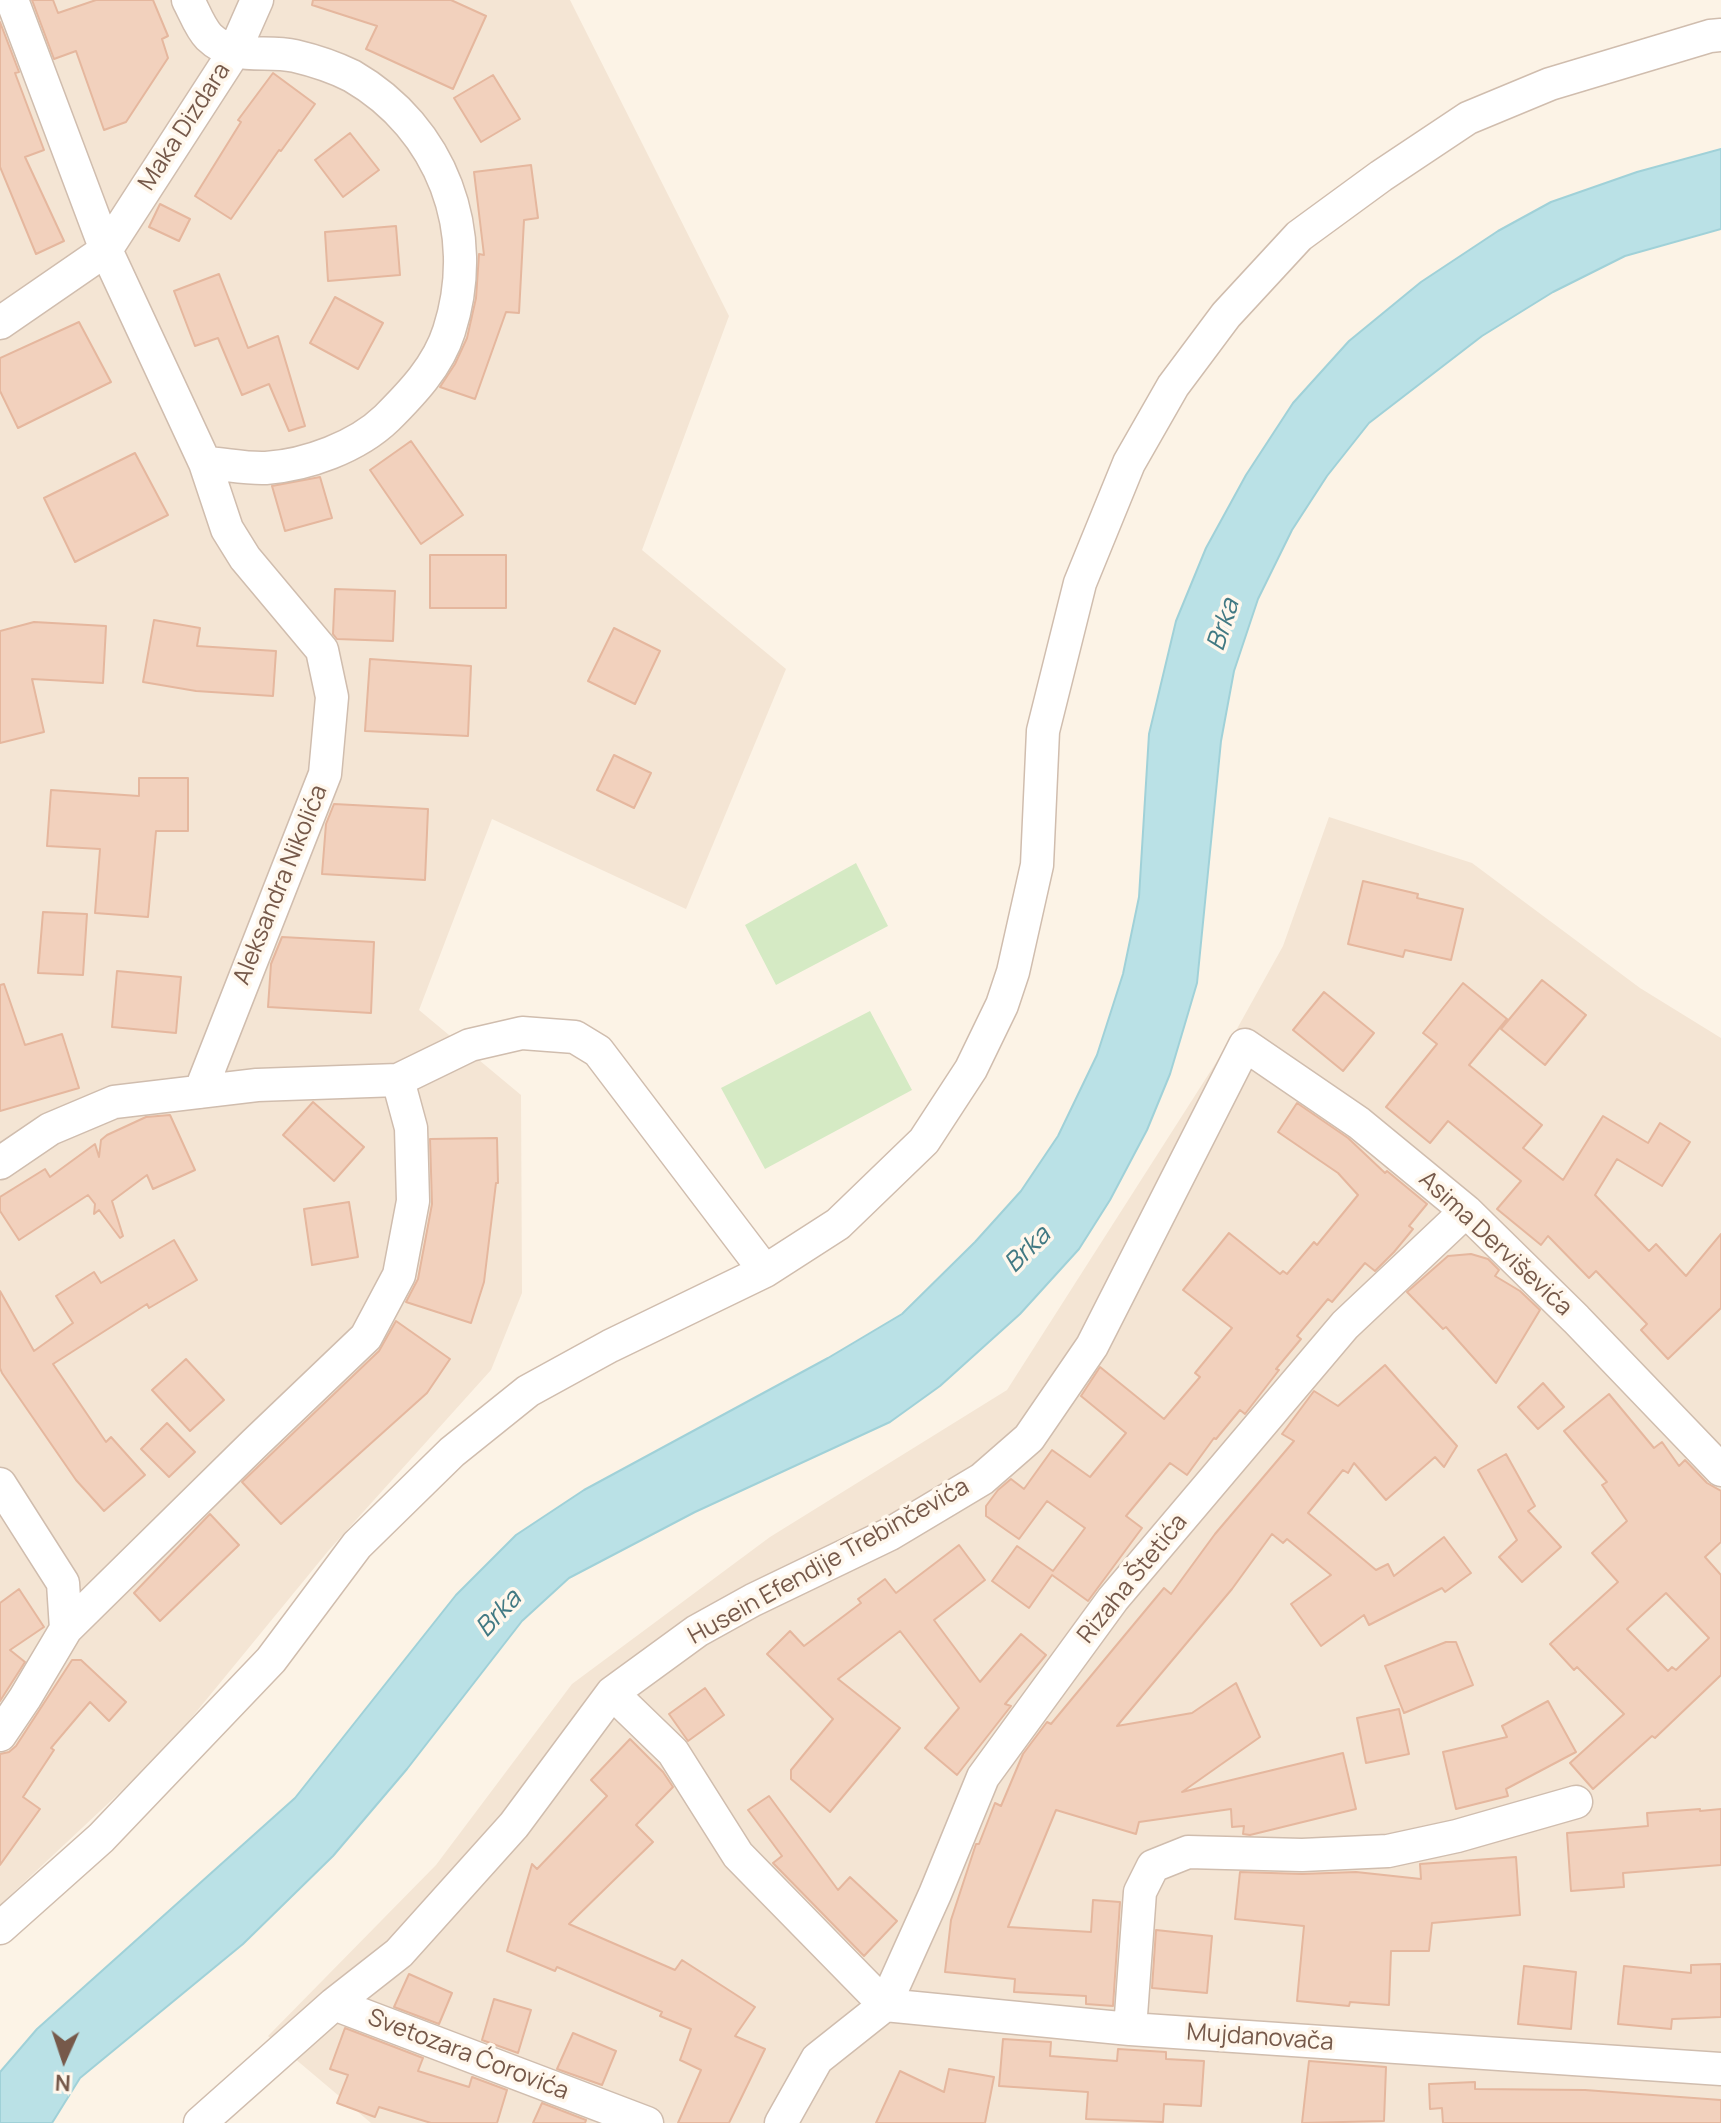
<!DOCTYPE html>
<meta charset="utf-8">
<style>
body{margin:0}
#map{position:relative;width:1721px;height:2123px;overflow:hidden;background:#fcf3e6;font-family:Manrope,sans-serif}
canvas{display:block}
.north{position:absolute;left:24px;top:2019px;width:80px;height:80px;-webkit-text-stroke:6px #fff7ec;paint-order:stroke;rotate:183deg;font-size:22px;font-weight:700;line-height:32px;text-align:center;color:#76594a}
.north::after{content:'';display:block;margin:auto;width:28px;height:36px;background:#76594a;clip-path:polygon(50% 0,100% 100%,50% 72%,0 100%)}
</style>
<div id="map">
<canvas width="1721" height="2123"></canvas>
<div class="north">N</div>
</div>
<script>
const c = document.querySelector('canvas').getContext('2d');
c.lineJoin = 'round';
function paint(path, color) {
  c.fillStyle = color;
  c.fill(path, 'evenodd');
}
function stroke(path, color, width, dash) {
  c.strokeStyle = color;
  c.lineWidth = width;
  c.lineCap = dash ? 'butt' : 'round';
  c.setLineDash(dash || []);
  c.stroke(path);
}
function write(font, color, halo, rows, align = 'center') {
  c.font = font + ' Manrope,sans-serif';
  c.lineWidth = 7;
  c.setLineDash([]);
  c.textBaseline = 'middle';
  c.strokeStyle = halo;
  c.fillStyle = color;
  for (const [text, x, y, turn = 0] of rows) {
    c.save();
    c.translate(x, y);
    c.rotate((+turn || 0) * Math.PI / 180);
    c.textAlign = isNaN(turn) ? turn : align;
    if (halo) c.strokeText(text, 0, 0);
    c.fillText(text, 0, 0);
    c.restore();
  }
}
paint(new Path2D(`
 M0,0h570l159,316 -87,234 144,119 -100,240 -194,-90 -73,191 102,85 1,198 -31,77 -162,180 -164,200 -165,155z
 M1329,817l143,46 168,125 81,50v1085h-1350l-103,-87 168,-171 136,-181 198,-147 237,-147 226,-354 50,-90z`), '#f4e5d4');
paint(new Path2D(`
 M856,863l32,63 -112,59 -31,-60z
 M870,1011l42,79 -147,79 -44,-81z`), '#d5eac4');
const water = new Path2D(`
 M1721,149v80l-96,27 -72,36 -71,44 -113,87 -42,53 -35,54 -34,69 -24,72 -13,70 -24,242 -13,44 -14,47 -23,56 -37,70 -31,49 -59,65 -80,72 -50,36 -195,90 -126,66 -47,43 -115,148 -74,87 -90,88 -163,134 -28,45h-52v-51l37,-43 258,-231 161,-203 60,-60 68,-45 244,-132 74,-44 73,-72 46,-51 37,-55 39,-81 26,-81 16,-77 10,-163 27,-113 30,-73 40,-73 47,-72 56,-62 72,-59 77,-51 53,-29 86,-30z`);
paint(water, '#bae1e6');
stroke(water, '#a0d1d8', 2);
const building = new Path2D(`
 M32,0h21l5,13 38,-13h57l15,36 -6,3 6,19 -42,64 -22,8 -28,-79 -22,8z
 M313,0h138l35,16 -33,73 -87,-40 11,-23 -65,-21z
 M0,22l19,50 -4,1 29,77 -19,7 39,84 -28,13 -36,-87z
 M273,73l42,31 -34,47 -2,-1 -48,69 -36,-23 46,-74 -3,-2z
 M493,75l27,44 -39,23 -27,-44z
 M350,133l29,37 -36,27 -28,-37z
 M531,165l7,53 -14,2 -5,93 -13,-1 -31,87 -35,-12 15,-23 12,-26 9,-40 3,-44 5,1 -10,-83z
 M160,204l30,15 -11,22 -30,-14z
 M396,226l4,49 -72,6 -3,-49z
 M219,274l29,74 30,-12 27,90 -16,5 -20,-47 -27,11 -24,-57 -23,8 -21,-55z
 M335,297l48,26 -25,46 -48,-26z
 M79,322l32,60 -93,46 -18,-37v-33z
 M411,441l52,74 -42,29 -51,-74z
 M135,453l33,62 -93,47 -31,-64z
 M320,477l12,41 -47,13 -13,-45z
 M430,555h76v53h-76z
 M335,589l60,2 -2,50 -56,-2 -4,-5z
 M154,620l46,8 -3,18 79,5 -3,45 -77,-5 -53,-9z
 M34,622l72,4 -3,57 -71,-4 12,53 -44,11v-112z
 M614,628l46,23 -25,53 -47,-23z
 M370,659l101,7 -3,70 -103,-5z
 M614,755l37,18 -17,35 -37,-18z
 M139,778h49v53h-32l-8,86 -53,-4 5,-64 -53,-3 4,-56 88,6z
 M334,804l94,5 -3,71 -103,-6 4,-50z
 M1363,881l55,13 -1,4 46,11 -12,51 -46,-10 -2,7 -55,-13z
 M43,912l44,2 -4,61 -45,-2z
 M282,937l92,5 -3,71 -103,-6 3,-43z
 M117,971l64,6 -5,56 -64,-6z
 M1542,980l44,35 -41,50 -44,-36z
 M1463,983l44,36 -38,46 73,60 -19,23 40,32 40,-64 45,27 12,-20 30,19 -28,44 -45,-27 -22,36 54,56 7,-7 30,32 35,-42v74l-53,51 -27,-29 6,-6 -51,-53 -7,7 -41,-42 -7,9 -44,-36 24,-28 -73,-60 -18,22 -44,-36 51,-63 -14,-11z
 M4,984l21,61 37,-11 17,54 -79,23v-126z
 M1324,992l50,41 -31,38 -50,-41z
 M313,1102l51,45 -30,34 -51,-46z
 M1297,1103l51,35 37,35 2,-2 40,33 -18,22 4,3 -19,23 -19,19 -10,-8 -33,39 -4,-3 -31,37 4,3 -25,30 3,1 -34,44 -5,-4 -24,29 -2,-1 -27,37 -17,-12 -44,53 16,12 -54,73 -36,-26 -23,33 -37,-27 25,-35 36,25 32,-43 -38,-27 -28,38 -33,-23v-10l12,-16 13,-11 13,10 28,-39 38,27 36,-44 -45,-37 19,-29 64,52 36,-42 -5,-4 37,-45 -49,-38 46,-57 51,41 3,-3 4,3 27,-32 3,3 41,-50 -20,-22 -60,-41z
 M170,1115l25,55 -42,19 -6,-14 -35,26 11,35 -3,2 -21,-28 -5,4 1,-10 -7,-9 -69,45 -19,-29v-14l45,-28 5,8 45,-33 4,13 2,-17 6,-5 39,-18z
 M497,1138l1,45h-2l-12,99 -13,41 -65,-21 12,-23 14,-75 -2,-65z
 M349,1202l9,55 -46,8 -8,-56z
 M174,1240l23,40 -48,28 -2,-4 -94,60 53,78 5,-5 34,38 -41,36 -28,-31 -74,-107 -2,-5v-77l34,60 39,-28 -17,-27 38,-24 7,11z
 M1471,1254l17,5 11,11 -4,6 25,15 20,19 -44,73 -50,-56 -3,2 -36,-37 41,-36z
 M396,1321l54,38 -23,34 -146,131 -39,-42 137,-131z
 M186,1359l38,41 -34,31 -38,-41z
 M1385,1365l72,81 -13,21 -9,-10 -49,43 -32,-37 -6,10 -5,-3 -35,43 68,57 12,-6 6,12 50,-39 27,36 -26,19 -3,-4 -73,37 -5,-10 -43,31 -30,-42 40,-29 -44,-36 -4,4 -11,-9 -40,55 -115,137 75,-13 44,-30 24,54 -78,55 161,-39 13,56 -106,26 -7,-1 1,-8 -12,1 -1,-18 -92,13 -3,12 -80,-24 -48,117 83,5 2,-32 27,2 -7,104 -27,-2v-8l-72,-4 1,-13 -70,-7 6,-52 24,-73 1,-3h3l16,-41 6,3 22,-52 24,-32 4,2 113,-136 7,6 44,-60 79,-93 -12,-7 32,-43 24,15z
 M1543,1383l21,24 -26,22 -20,-22z
 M1609,1394l45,54 8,-6 17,24 6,-6 22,23 14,8v51l-16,15 16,18v100l-66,63 -3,-2 -59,53 -23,-26 54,-49 -47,-47 -3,3 -24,-26 68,-62 -26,-29 35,-32 -25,-36 5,-3 -43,-51zM1666,1593l43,45 -33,32 -4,-3 -4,4 -41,-42z
 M167,1423l28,29 -26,25 -28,-28z
 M1506,1454l29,52 -7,5 33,36 -39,35 -23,-25 18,-17 -39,-70z
 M210,1514l29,31 -79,76 -26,-28z
 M959,1545l26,35 -51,40 46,62 41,-48 25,21 -41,49 6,2 -54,69 -32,-27 34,-40 -59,-77 -62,48 62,49 -70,84 -39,-33v-9l42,-51 -66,-65 23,-23 14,15 57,-43 -3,-4 27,-20 11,14z
 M19,1589l25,38 -34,23 15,12 -25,39v-98z
 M1446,1642h10l17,43 -69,28 -19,-47z
 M72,1660h9l45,42 -17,19 -19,-19 -39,46 3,2 -31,47 17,12 -40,56v-111l9,-2 7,-6z
 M705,1688l19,27 -36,26 -19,-27z
 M1548,1701l28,51 -70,37 2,7 -52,13 -13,-57 64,-15 -5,-11z
 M1399,1709l10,45 -43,9 -9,-45z
 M630,1739l33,33 10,15 -37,38 17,17 -84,82 106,46 7,-10 73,47 -20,29 30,13 -36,74h-51l23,-53 -21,-10 11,-31 -31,-13 2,-4 -105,-45 -2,4 -48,-20 25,-87 5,5 70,-73 -16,-16z
 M769,1796l69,94 12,-13 47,44 -33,35 -91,-93 9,-7 -34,-46z
 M1700,1809v2l21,-2v56l-98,8 1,14 -53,4 -4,-58 81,-7 -1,-13z
 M1516,1857l4,58 -88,8 -3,28h-38l-2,54 -39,-3 -1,4 -52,-5 7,-75 -69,-7 5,-47 62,2 54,-2 65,7 -1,-15z
 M1156,1930l56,6 -5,57 -55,-5z
 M1721,1964v53l-49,2 -1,10 -53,-5 6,-58 67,7v-8z
 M1524,1966l52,6 -5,57 -53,-5z
 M409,1974l43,19 -13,31 -45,-17z
 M494,1999l37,11 -13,43 -36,-13z
 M345,2028l78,30 -5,13 51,16 3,-10 35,13 -10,33h-66l-52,-16 -4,10 -38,-14 11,-28 -18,-6z
 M573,2033l43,18 -14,34 -45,-16z
 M1003,2039l48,3 -1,14 67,5 1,-12 48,3v7l38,2 -3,45 -37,-2 -1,18 -77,-3 2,-27 -89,-6z
 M1309,2061l77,6 -2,54 -82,2z
 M949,2069l45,8 -9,46h-109l24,-52 44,21z
 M1475,2082v7l110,1 136,10v23h-278l-1,-15 -12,1 -1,-25z
 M542,2103l44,17 -1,3h-52z`);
paint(building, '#f2d1bd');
stroke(building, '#e5b79e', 2);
const minor = new Path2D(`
 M12,0l94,250 99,213 22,66 18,29 77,92 10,47 -7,77 -125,318
 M188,0c6,11 12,28 21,37 26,25 55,12 86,19 17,4 41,12 57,20 90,52 129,156 97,255 -11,35 -37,62 -62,87 -30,29 -80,47 -121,50 -20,1 -41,-4 -61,-5
 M0,323l106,-73 128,-198 23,-52
 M398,1080l72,-35 52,-12 53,4 23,14 167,220
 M0,1163l50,-34 64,-27 143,-17 141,-5 13,48 2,73 -14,74 -33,62 -111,106 -189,186
 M0,1484l63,99 3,46 -41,69 -25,37
 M612,1693l61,59 65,103 147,150 50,-111 48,-117 130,-178 232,-274 121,-114
 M0,1928l101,-90 170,-178 86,-115 95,-93 76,-61 82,-45 155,-75 73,-47 86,-83 47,-72 31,-64 11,-33 24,-107 6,-134 37,-148 49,-120 44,-77 53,-71 73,-79 82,-60 87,-58 82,-34 160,-48 11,-1
 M334,2004l313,119
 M1130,2029l10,-137 13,-26 35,-14 114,3 86,-4 69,-15 119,-34
 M200,2123l134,-119 65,-51 115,-128 98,-132 85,-62 56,-31 137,-66 92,-55 47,-41 63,-92 153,-301 114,78 107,88 110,108 145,151
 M781,2123l36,-64 68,-54 245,24 591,40`);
stroke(minor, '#d0bdae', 35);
stroke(minor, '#fff', 32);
write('24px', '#76594a', '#fff7ec', [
 ["Maka Dizdara",185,127,-57],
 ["Aleksandra Nikolića",281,885,-68],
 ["Asima Derviševića",1495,1244,43],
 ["Husein Efendije Trebinčevića",829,1562,-29],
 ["Rizaha Štetića",1133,1579,-51],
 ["Mujdanovača",1260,2038,4],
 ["Svetozara Ćorovića",468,2055,21]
]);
write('italic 26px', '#417983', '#fff7ec', [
 ["Brka",1224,625,-72],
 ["Brka",1028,1250,-45],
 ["Brka",499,1614,-47]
]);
</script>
